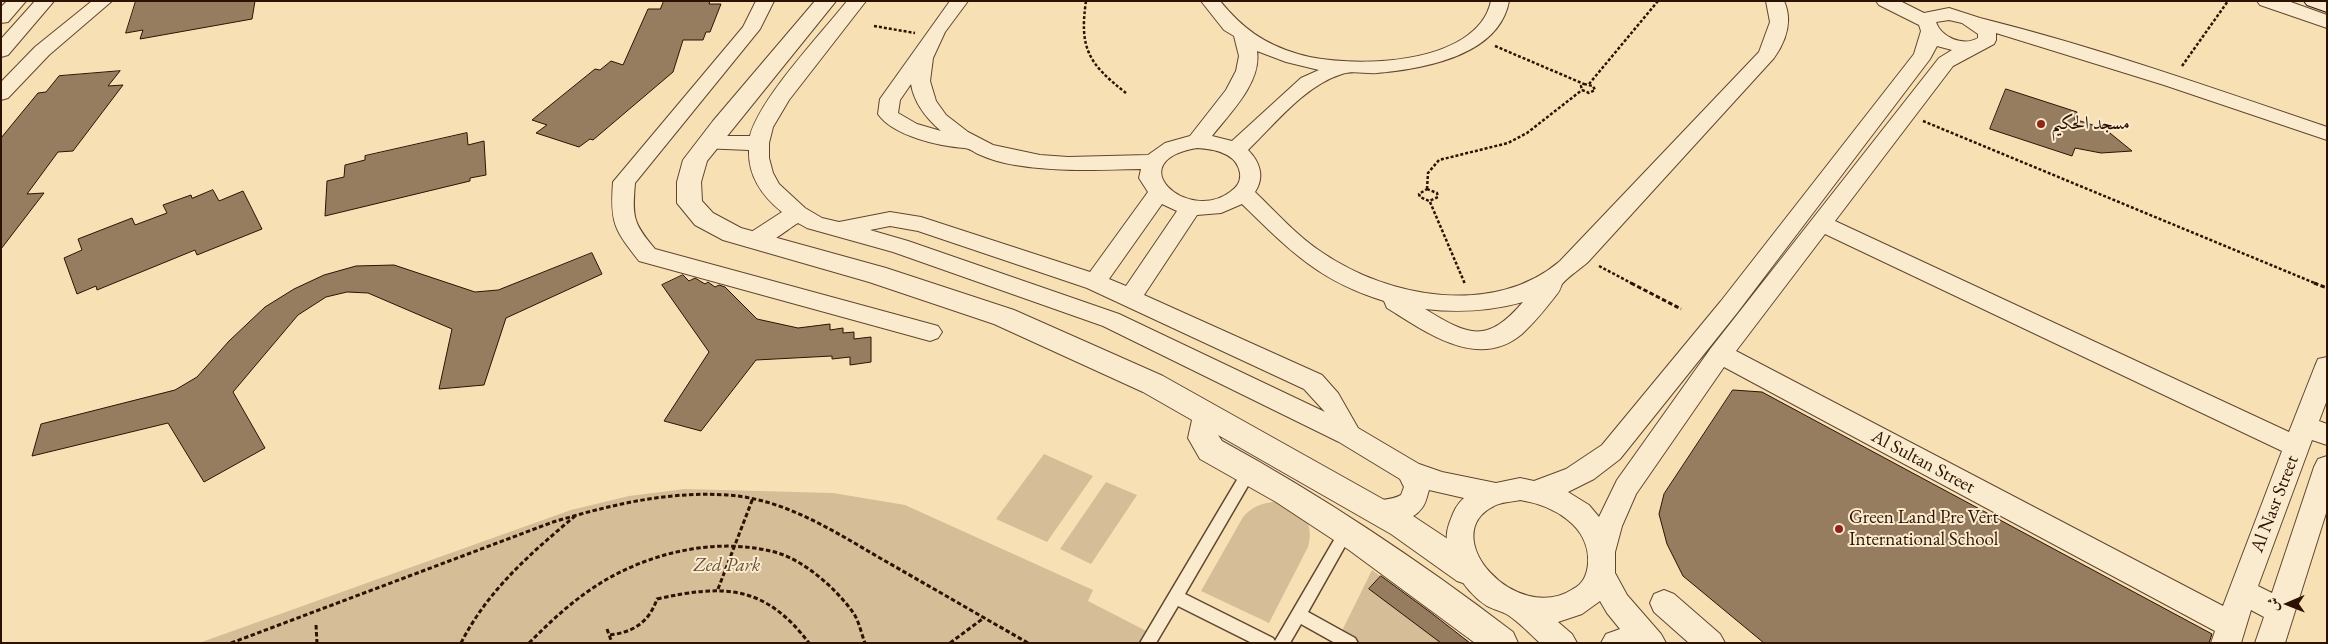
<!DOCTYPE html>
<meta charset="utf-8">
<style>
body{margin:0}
#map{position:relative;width:2328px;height:644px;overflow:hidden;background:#f8e0b5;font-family:"EB Garamond",Amiri,serif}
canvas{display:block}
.frame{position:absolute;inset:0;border:2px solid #2d1202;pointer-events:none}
.north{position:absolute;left:2263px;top:579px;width:50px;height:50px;-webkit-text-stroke:4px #faebcf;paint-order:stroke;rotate:269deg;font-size:14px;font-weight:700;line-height:20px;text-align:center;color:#2d1202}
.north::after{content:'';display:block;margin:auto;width:18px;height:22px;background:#2d1202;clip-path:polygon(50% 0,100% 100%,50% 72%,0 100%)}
</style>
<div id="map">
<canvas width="2328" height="644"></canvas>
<div class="frame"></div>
<div class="north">ش</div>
</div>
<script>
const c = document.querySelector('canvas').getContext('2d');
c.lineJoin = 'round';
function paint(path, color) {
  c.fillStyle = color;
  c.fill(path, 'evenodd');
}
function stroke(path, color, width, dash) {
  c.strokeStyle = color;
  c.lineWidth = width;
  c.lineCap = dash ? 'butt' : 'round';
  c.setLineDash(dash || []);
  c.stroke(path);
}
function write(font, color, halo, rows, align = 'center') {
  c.font = font + ' "EB Garamond",Amiri,serif';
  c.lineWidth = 4;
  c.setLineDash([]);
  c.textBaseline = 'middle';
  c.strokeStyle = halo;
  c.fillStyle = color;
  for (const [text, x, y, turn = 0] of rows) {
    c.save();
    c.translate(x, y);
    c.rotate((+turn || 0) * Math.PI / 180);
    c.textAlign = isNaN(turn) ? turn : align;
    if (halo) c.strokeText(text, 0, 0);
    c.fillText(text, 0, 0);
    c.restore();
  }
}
paint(new Path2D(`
 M1044,454l49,22 -46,66 -51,-23z
 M1106,482l31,13 -46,69 -31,-15z
 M685,489l148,4 72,12 188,85 -5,11 72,37 -3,5h-958l372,-133 58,-14z
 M1273,502c25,3 43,18 35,45l-39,76 -68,-32 42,-74c9,-10 16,-13 30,-15z
 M1372,570l98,73h-134z`), '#d5bd97');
const building = new Path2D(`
 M136,1h119l-3,18 -112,20 3,-9 -17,3z
 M664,1h46l-1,3h12l-11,28h-4l-3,8h-20l-10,32 -80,68 -3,-1 -11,8 -43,-14 11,-8 -15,-5 63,-51 5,1 11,-9 12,4 25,-56h12z
 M120,71l-12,15 15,-1 -50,66 -15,1 -31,42 17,-1 -43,56v-111l37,-45 8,-1 13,-16z
 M2006,89l71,23 -3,7 31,10 27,22 -31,2 -26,-5 -3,8 -82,-27z
 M467,133l1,12 16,-4 2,34 -16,3v3l-145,35 2,-35 17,-4 1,-12 20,-5v-4z
 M213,190l6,11 24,-10 19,38 -65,26 -2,-5 -98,40 -1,-4 -19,8 -13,-36 18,-8 -4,-11 54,-21 3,7 32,-12 -4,-8 28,-10 1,3z
 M592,253l10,21 -96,44 -22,67 -45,4 13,-60 -84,-36 -21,-1 -21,5 -28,18 -65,77 32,56 -61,34 -36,-59 -136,33 9,-32 134,-34 22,-13 32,-36 36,-34 29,-18 30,-14 32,-9 38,-1 81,27 23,-2z
 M683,275l6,6 6,-3 10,6 3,-2 7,5 4,-2 6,2 32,32 41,9 32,-4v6l13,-2v5l11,-1v7l17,-2v25l-21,3v-8l-18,2v-3l-76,4 -55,71 -37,-10 45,-69 -47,-67z
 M1733,390l29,2 450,242 -3,9h-445l-81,-67 -16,-32 -8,-30 5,-20z
 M1381,576l49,36 40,31h-29l-72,-54z`);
paint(building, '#977d5f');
stroke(building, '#2d1202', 1);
const service = new Path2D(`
 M1249,466l5,2 2,4 -71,122 88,44 2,3 66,-113 5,-2 5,2 2,4 -45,80 47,26 3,5h-23l-34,-19 -11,19h-38l-74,-37 -22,37h-16l104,-175z`);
const minor = new Path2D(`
 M7,1h19l-18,21 -7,1v-16z
 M35,1h19l-46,54 -7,2v-18z
 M92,1h20l-63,54 -41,43 -7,2v-18l34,-35z
 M756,1h18l-14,28 -125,154c-3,34 -2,40 20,66l283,77 4,6 -4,6 -8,3 -291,-80c-25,-32 -29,-38 -26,-79l130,-155z
 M847,1h19l-77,99 -16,27 -4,16v15l4,15 6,11 26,24 17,10 17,4 51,-10 31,5 169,55 58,-80 -9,-14 2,-9c-43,1 -84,3 -126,-4 -12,-2 -26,-6 -37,-11 -4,-2 -9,-6 -14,-6 -25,-2 -71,-12 -86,-34l2,-15 70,-98h18l-23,31 -12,26 -3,23 6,20 10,14 22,17 25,13 47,10 28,2 80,-2 17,-12 25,-7 36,-46 10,-19 3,-15 -5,-20 -10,-6 -23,-29h19c22,27 44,43 78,53 50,15 179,13 193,-53h18c-10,55 -87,68 -132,72 -11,1 -25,-3 -35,1 -38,12 -66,49 -94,76 12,12 17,27 7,42 22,21 43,45 68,61 66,45 172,64 237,8l199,-209 11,-30 -4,-21h18c9,20 2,40 -10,57l-186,204c-8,7 -19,14 -26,22 -1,2 -2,7 -5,10 -10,13 -22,28 -35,40 -44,37 -96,-2 -135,-26l-3,-7c-65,-20 -95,-51 -142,-97l-21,9 -24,2 -53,80 178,80 16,18 20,35 61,36 23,8 54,11 24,-5 14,3 32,-12 36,-24 119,-144 193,-247 7,-23 -2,-6 -40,-20 -3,-4h24l24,12 25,-5 31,10c117,29 232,70 347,109v13l-163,-55 -168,-52v7l-2,4 -41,22 -118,155 454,211 26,-66 3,-7 9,-2v43l-8,21 8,3v21l-15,-5 -54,146 14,7 42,-126 4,-8 9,-3v54l-42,133h-30l9,-26 -13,-7 -10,33h-30l4,-12 -491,-264 -88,127 -14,32 -7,26v21l12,22 34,39 5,9h-65l5,-9 14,-5 -13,-16 -7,-12 -18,13 -24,8 14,12 5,9h-37c-10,-9 -20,-20 -32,-28 -6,-4 -14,-5 -21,-9 -24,-15 -48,-54 -38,-82 4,-10 6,-18 15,-26l-35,-8c-2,6 -3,13 -7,18 -11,16 -38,17 -55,11l-4,-8 4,-8c12,-4 23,-2 34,-8l3,-8 -4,-8 -61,-37 -236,-116 -210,-74 -86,-24 -9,-5c-15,9 -35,29 -53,23l-3,-5 3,-5 37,-24c-20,-16 -34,-36 -33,-62l-48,-2 -3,-5 3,-5 7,-2h42c10,-38 71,-102 97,-135zM1949,20l13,3 16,11v4c-15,9 -37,-1 -42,-16zM1937,46l15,4 -13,8 -228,290 -94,132 -18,37 -10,-12 -21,-13 26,-13 26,-20 117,-146 193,-254zM1257,51l29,11 33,8 -18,8 -69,63 -20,-5c18,-23 50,-54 45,-85zM911,84c3,19 15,34 30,47l-24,-7 -19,-11 2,-13zM1197,148c17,1 40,5 43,25 1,9 -3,14 -10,19 -43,32 -111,-31 -33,-44zM1162,204l15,7 -51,75 -17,-7zM890,226l28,5 169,57 217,101 21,23 -206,-98 -211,-73 -38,-11zM1825,234l457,217 -59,155 -487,-255zM1523,302c-36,42 -54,34 -98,7 34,4 65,2 98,-7zM1520,500c33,5 71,26 68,64 -1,11 -5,20 -15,25 -57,37 -138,-54 -79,-83 7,-4 18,-4 26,-6z
 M1664,590l10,4 46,40 5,9h-36l-35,-31 -4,-9 4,-9z`);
const tertiary = new Path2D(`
 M815,1h21l-129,160 -6,21 1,19 11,12 28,15 145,40 128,42 149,66 250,140 68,45 4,10 -4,10 -12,4 -12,-4 -66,-47 -173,-99 4,6c102,56 198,120 291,191l5,11h-43l-126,-93 -73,-48 -76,-43 -12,-21 4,-18 -49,-28 -149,-68 -125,-42 -146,-42 -28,-15 -18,-22v-21l6,-22 30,-39z
 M2257,1h31l39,14v13l-67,-23z`);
const secondary = new Path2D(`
 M2304,1h23v11l-20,-7z`);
stroke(service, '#60462f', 3);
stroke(minor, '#60462f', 2);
stroke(tertiary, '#60462f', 2);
stroke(secondary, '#2d1202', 2);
stroke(new Path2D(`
 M1086,1c-7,48 3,63 40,92
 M874,26l41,7
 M1495,46l89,38
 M2182,66l46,-65
 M1584,84l9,2 2,4 -6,3 -7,-3 -1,-4z
 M1589,84l69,-83
 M1923,121l394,163
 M1427,189l1,-16 11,-13 69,-17 19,-10 55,-43
 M1427,189l10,4 1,4 -9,4 -9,-4 -1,-3z
 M1430,202l35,82
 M1599,266l34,18`), '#2d1202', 2.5, [3, 2]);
stroke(new Path2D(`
 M1631,283l50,26
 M2314,283l13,5
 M718,589l35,-91
 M316,625l1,18
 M607,629l5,14
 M610,635c24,-3 39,-13 47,-36 67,-15 108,-14 152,44
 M231,643l322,-121c57,-17 114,-31 174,-27 60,4 109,38 160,67 47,27 94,54 141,81
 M461,643c27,-53 69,-89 114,-127
 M529,643c22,-22 43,-42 70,-59 51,-32 120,-48 179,-31 28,9 57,35 74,58 7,9 9,22 13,32
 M950,643l35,-26`), '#2d1202', 3, [4.5, 2.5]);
paint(service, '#faebcf');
paint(minor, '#faebcf');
paint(tertiary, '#faebcf');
paint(secondary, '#faebcf');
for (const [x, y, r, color] of [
 [2041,124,5,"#8f2418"],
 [1839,529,5,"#8f2418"]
]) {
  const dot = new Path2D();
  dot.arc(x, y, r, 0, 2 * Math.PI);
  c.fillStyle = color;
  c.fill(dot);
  stroke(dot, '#faebcf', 2);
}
write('19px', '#2d1202', '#faebcf', [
 ["مسجد الحكيم",2051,124],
 ["Green Land Pre Vert",1849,518],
 ["International School",1849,540]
], 'left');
write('19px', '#2d1202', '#faebcf', [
 ["Al Sultan Street",1923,462,28],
 ["Al Nasr Street",2275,504,-69]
]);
write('italic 19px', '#684e36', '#faebcf', [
 ["Zed Park",727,566]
]);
</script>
